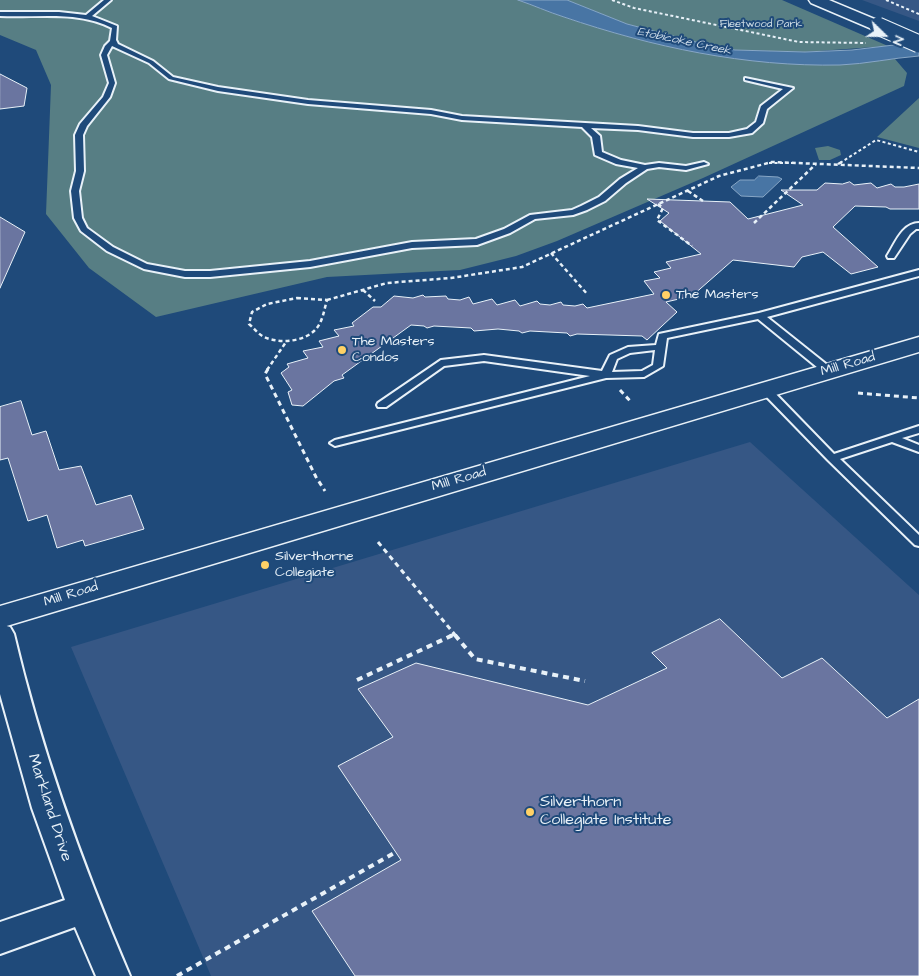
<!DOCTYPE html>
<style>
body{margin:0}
#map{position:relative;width:919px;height:976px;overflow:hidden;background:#1f4a7a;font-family:"Architects Daughter",sans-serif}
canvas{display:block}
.north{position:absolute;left:859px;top:10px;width:50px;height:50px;-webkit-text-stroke:4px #1f4a7a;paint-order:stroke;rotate:112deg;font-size:14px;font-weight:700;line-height:20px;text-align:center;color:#e8f1f8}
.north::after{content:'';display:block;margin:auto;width:18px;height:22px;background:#e8f1f8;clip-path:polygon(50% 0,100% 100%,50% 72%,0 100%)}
</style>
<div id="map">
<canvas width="919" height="976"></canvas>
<div class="north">N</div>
</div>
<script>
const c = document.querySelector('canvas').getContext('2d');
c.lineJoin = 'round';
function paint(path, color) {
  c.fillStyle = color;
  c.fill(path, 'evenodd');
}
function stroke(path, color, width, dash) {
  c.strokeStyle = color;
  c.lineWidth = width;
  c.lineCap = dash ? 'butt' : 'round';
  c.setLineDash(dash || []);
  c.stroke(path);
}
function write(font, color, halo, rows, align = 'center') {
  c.font = font + ' "Architects Daughter",sans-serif';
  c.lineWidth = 4;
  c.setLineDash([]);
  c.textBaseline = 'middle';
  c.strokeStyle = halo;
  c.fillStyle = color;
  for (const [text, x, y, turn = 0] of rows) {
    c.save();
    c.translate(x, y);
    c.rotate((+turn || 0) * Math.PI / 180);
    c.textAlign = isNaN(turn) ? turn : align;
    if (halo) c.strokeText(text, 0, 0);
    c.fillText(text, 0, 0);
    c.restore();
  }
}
paint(new Path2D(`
 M862,0h57v21z
 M750,442l169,153v381h-708l-140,-329z`), '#365785');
paint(new Path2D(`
 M0,0h518c15,5 30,12 46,17 106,36 218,56 331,42l12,14 -3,13 -201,92 -146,63 -41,15 -56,14 -133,7 -171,40 -67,-49 -43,-54 5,-129 -15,-35 -36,-15z
 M567,0h215l106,46 -83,6 -70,-2 -20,-3 -88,-23z
 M919,98v50l-42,-11z
 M828,146l12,4 1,5 -11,5h-11l-4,-12z`), '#577e84');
const water = new Path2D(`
 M518,0h49l60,24 88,23 20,3 70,2 47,-2 67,-8v14c-27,2 -53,8 -79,9 -94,2 -188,-18 -276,-48 -16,-5 -31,-12 -46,-17z
 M759,176l19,1 4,2 -19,18 -22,-1 -10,-9 9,-7h14z`);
paint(water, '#4875a4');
stroke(water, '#88a7c6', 1);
const building = new Path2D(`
 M0,74l27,14 -3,18 -24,3z
 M850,182l4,3 17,-2 6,5 14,-4 4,3h9l15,-3v25h-29l-4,-2 -31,-1 -22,21 45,40 -27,7 -28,-22 -21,5 -8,10 -61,-7 -41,36 -26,6 11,10 -30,28 -5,-4 -65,-2 -7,2 -3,-3 -37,-2 -8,2 -3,-2 -21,-2 -24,2 -3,-3 -37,-2 -7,2 -3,-2 -13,-1 -69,50 2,3 -10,3 -31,25 -11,-1 -4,-13 4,-2 -11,-17 8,-6 -2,-3 21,-6 -5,-7 20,-4 -4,-6 20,-5 -5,-6 20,-4 -2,-3 21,-16h8l13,-11 19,2 10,-3 2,2 21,-1 2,3 12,1 9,-3 4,7 19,-5 5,6 18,-5 5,6 17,-5 3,3 10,1 11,-3 2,3 12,1 8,-2 4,4 67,-14 -10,-13 16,-3 -6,-6 17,-4 -5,-6 35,-8 -41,-33 9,-8 -22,-14 83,3 18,17 55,-14 -22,-15h36l8,-7 17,1z
 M0,217l25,15 -25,56z
 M21,401l11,34 14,-4 13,39 22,-4 15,39 35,-10 13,34 -59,17 -2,-6 -26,8 -10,-33 -19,6 -20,-63 -8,2v-53z
 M720,619l62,59 40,-20 65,60 32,-19v277h-564l-43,-65 89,-51 -63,-94 55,-29 -35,-48 58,-26 172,42 79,-37 -15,-15z`);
paint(building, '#6a75a0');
stroke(building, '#e8f1f8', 1);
const lane = new Path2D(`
 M104,0h7l-19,16 25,10 -1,14 2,4 35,17 20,16 45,10 90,13 123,10 31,6 176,10 55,7h36l18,-4 9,-7 5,-16 22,-17 -38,-9v-2l48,10 -26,21 -4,14 -11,10 -23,4h-36l-55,-7 -47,-2 9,8 2,16 19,8 24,5 14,-2 27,3 18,-4 4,2 -22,6 -27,-3 -12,2 -21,14 -21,18 -18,9 -14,5 -38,4 -25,14 -33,12 -65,3 -102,19 -100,10h-25l-41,-8 -37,-18 -26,-20 -7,-13 -3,-27 5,-20 -1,-36 5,-11 23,-27 6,-14 -8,-28 4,-9 5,-5 2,-13c-35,-18 -75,-10 -112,-12v-4h59l27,3zM112,46l37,17 20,16 49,12 90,13 123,10 31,6 120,7 10,10 3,18 21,9 22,4 -18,11 -21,18 -18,9 -9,4 -42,5 -26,14 -28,10 -64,3 -102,19 -100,10h-25l-38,-7 -34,-17 -26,-19 -5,-10 -3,-27 5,-20 -1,-36 4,-9 23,-29 5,-14 -8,-28z
 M919,223v6h-3l-6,5 -16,24h-6l-1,-2c8,-12 15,-33 32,-33z
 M919,270v6l-152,41 64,51 1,2 -1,2h-8l-65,-53 -91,19 -4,28 -19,11 -38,1 -271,68 -5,-3 5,-3 255,-64 -106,-15 -40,5 -58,41h-8l-1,-2 1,-2 63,-43 43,-5 118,16 8,-16 18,-8 28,-2 3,-11 100,-21zM655,350l-2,15 -11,6 -30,1 5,-13 13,-6z
 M766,387l4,1 64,66 85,-28v7l-17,5 17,7v7l-27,-10 -52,17 79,76v11l-4,-1 -87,-85 -66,-68 -1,-2z`);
const street = new Path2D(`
 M0,624l10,3 4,7c28,119 68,230 116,342h-34l-21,-49 -75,27v-32l65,-22 -33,-92 -32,-114z`);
const secondary = new Path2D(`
 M809,0h20l55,23 2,3 -2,3h-12l-61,-26z
 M919,337v15l-919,276v-22z`);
stroke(lane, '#e8f1f8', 4);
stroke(street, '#e8f1f8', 4);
stroke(secondary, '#e8f1f8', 3);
stroke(new Path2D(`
 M612,0l22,8 165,34 67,1
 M886,0l33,14
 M769,163h23
 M840,163l36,-23 43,12`), '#e8f1f8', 2, [3, 2.5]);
stroke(new Path2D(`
 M838,164l4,-2
 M688,191l15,10
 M658,204l5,4 -6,12 35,26
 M754,223l62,-59
 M551,253l37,42
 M363,290l12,11
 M297,298l30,2c-3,10 -4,21 -11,29 -11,13 -37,15 -52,8 -6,-3 -10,-9 -15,-13l3,-12 15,-8z
 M327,300l60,-17 64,-5 71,-11 197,-91 53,-14 147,6
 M267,370l19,-28`), '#e8f1f8', 2.5, [4, 3]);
stroke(new Path2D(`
 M268,369l-3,5 51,103 9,14
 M620,390l12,13
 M858,393l61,5
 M378,542l78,94
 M450,636l5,-2`), '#e8f1f8', 3, [5, 4]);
stroke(new Path2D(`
 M455,635l20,24 110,22
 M357,680l96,-45
 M177,976l219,-124`), '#e8f1f8', 4, [6, 5]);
paint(lane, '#1f4a7a');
paint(street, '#1f4a7a');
paint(secondary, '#1f4a7a');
const secondaryBridge = new Path2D(`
 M878,26l41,18`);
stroke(secondaryBridge, '#e8f1f8', 19, []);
stroke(secondaryBridge, '#1f4a7a', 17);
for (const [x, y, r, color] of [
 [666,295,5,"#ffd166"],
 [342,350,5,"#ffd166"],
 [265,565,5,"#ffd166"],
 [530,812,5,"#ffd166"]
]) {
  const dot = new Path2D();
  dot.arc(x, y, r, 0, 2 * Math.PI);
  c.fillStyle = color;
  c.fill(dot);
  stroke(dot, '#1f4a7a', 2);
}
write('11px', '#d2e0e7', '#1f4a7a', [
 ["Fleetwood Park",761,25]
]);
write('italic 12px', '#d0deeb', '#1f4a7a', [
 ["Etobicoke Creek",684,42,12]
]);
write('14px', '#e8f1f8', '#1f4a7a', [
 ["The Masters",676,295],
 ["The Masters",352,342],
 ["Condos",352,358],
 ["Silverthorne",275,557],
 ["Collegiate",275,573]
], 'left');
write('14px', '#e8f1f8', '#1f4a7a', [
 ["Mill Road",848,365,-16],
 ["Mill Road",459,480,-16],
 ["Mill Road",71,595,-17]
]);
write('16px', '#e8f1f8', '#1f4a7a', [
 ["Silverthorn",540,803],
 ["Collegiate Institute",540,821]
], 'left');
write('16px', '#e8f1f8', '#1f4a7a', [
 ["Markland Drive",49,808,72]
]);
</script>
